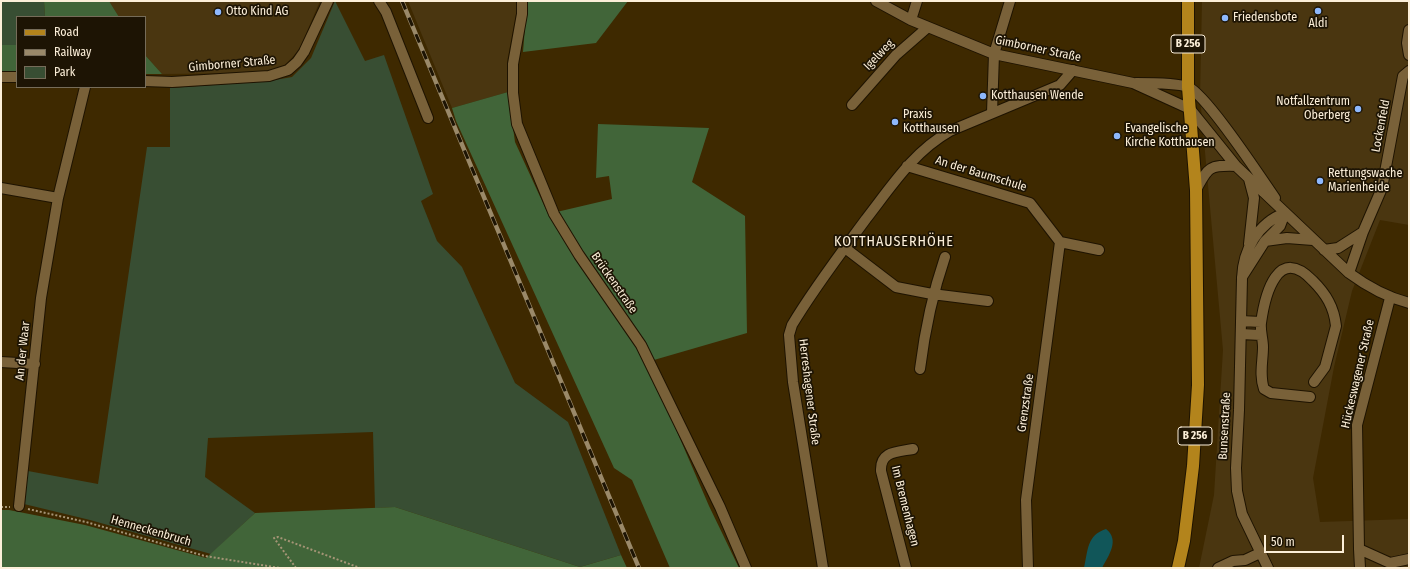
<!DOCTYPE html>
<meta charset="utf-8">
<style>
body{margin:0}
#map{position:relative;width:1410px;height:569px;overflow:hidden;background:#3e2900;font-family:"Fira Sans Condensed",sans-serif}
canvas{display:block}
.frame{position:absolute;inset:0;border:2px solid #fcefd9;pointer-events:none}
.legend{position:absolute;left:16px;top:16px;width:130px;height:72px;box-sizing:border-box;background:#1d1404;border:1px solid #766c59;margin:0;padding:5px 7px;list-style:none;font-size:12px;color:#fcefd9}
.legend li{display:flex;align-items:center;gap:8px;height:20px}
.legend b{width:20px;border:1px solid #766c59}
.scale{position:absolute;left:1264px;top:535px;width:80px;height:18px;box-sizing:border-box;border:2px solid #fcefd9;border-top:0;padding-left:5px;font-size:12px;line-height:14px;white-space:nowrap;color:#fcefd9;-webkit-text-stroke:3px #1d1404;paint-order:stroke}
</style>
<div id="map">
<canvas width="1410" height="569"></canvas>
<div class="frame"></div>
<ul class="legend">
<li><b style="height:5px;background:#b3841c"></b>Road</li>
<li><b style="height:5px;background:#9a8969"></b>Railway</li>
<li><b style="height:11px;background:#384e33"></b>Park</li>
</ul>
<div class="scale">50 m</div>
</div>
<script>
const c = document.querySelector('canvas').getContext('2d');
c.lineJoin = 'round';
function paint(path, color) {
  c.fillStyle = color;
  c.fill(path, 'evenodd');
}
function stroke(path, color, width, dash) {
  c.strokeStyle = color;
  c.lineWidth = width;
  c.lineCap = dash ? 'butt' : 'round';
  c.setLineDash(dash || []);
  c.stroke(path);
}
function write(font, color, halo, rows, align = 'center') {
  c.font = font + ' "Fira Sans Condensed",sans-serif';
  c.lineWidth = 3.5;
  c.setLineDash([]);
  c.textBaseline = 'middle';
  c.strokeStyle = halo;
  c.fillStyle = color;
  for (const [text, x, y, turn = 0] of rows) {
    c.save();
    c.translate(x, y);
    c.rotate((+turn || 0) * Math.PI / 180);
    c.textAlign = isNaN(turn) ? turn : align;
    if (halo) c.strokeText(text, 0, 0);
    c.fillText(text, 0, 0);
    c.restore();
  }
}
paint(new Path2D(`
 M109,1h211l-21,49 -16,17 -22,6 -99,1 -17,-19v-38h-26z
 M408,1h108v13l-9,48 1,30 -56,16z
 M1202,1h207v224l-29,-5 -28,71 -18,76 -21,111 7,44 89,-3v49h-210l15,-73 9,-145 -23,-253z`), '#4a3610');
paint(new Path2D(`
 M1,1h43l1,16h-28v28h-16z
 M335,1l30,60 19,-6 49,139 -12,7 16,40 25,26 53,116 53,39 53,133 -41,12 -185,-60 -20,1 -2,-76 -165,6 -3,39 50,36 -44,41 -121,-34 -66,-16 4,-33 70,13 49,-337h23v-59l99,-7 23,-4 19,-19z`), '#384e33');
paint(new Path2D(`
 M44,1h65l10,16h-74z
 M527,1h101l-32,42 -73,9z
 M1,45h16v27l-16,-1z
 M145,55l17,19h-17z
 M508,92l7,50 33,72 64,-15 -3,-23 -13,2 2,-54 111,4 -17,54 53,34 2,117 -100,29 62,144 30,62h-69l-38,-88 -18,-12 -158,-347 -4,-13z
 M395,507l185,60 41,-12 6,13h-626v-58h8l76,15 121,33 49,-45z`), '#416539');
paint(new Path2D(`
 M1106,529c14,11 3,26 -4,39h-18c4,-18 3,-33 22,-39z`), '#115659');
const minor = new Path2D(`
 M379,1l7,11 42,106
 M522,1v13l-9,50v29l4,31 37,90 25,41 62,90 79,162 26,61
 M876,1l35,19 83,34 139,29 57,26 46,57 113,107c19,14 37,24 60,30
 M911,20l6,-19
 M1409,30l-2,13 2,12
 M1,77h16
 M145,81l27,1 97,-6 19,-6 9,-8 7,-10 24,-51
 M1136,83c12,0 41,0 52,4 18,7 73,91 87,111
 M852,105l44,-50 32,-28
 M992,113l2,-59 16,-53
 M907,166l123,37 30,39 39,8
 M1249,179l5,19 -5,46
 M1,188l57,10
 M1196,190c12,-23 13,-25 40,-24
 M1265,241l22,-3 26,2
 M845,248l51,39 36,7 56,7
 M1324,250l14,-2 25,-16
 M1349,273l14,-41 19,-44 21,-112 6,-5
 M1242,277l23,-36 15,-15 5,-13
 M1390,298l-33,127 2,124 31,14 19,-4
 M1241,321l20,1
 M1241,334l20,1
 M1,362l34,2
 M920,369c5,-40 12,-74 25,-112
 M1310,397l-39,-4 -7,-4c-5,-14 -1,-28 -1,-42 0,-8 -3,-16 -2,-24 4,-29 17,-79 52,-42 13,13 21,26 23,45l-11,41 -11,15
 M19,506l22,-208 17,-100 27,-111
 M1359,549l1,19
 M823,568l-30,-186 -4,-47 3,-10c22,-37 49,-72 74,-106 25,-32 47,-67 84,-88l110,-46 13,-15
 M906,568l-25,-97c-1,-20 16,-19 32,-22
 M1028,568l-2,-68 34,-258
 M1218,568l15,-7 12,-1 15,-7
 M1268,568l-26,-54 -5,-23 -1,-23 3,-58 3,-132c1,-28 16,-55 43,-65`);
const major = new Path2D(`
 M1178,568l6,-27 9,-75 5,-81 -2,-195 -8,-103v-86`);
stroke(minor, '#1e1301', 12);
stroke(major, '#1e1301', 14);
stroke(new Path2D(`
 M1,507h9
 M28,509l58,13 119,34 75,12
 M296,568l-22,-30 4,-1 82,31`), '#a59576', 2, [2, 2]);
stroke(minor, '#796139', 10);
stroke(major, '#b3841c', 12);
const rail = new Path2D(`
 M402,1l237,567`);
stroke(rail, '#9a8969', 4.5);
stroke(rail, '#1d1404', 3, [9]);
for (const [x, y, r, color] of [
 [1318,11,4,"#8eb8fd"],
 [218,12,4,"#8eb8fd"],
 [1225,18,4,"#8eb8fd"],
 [983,96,4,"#8eb8fd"],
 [1358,109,4,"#8eb8fd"],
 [895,122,4,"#8eb8fd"],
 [1117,136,4,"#8eb8fd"],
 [1320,181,4,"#8eb8fd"]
]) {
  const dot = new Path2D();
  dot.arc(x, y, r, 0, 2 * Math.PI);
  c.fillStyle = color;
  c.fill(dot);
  stroke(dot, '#1d1404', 1.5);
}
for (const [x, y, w] of [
 [1188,44,34],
 [1195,436,34]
]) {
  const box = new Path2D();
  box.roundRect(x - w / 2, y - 9, w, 18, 3);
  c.fillStyle = '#1d1404';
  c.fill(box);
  stroke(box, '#fcefd9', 1);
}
write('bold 11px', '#fcefd9', null, [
 ["B 256",1188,44],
 ["B 256",1195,436]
]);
write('12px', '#fcefd9', '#1d1404', [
 ["Otto Kind AG",226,12],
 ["Friedensbote",1233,18],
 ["Aldi",1318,24,"center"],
 ["Kotthausen Wende",991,96],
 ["Notfallzentrum",1350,102,"right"],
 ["Oberberg",1350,116,"right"],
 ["Praxis",903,115],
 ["Kotthausen",903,129],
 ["Evangelische",1125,129],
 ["Kirche Kotthausen",1125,143],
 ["Rettungswache",1328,174],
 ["Marienheide",1328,188]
], 'left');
write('12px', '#fcefd9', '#1d1404', [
 ["Gimborner Straße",1038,49,12],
 ["Igelweg",879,55,-46],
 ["Gimborner Straße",232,64,-5],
 ["Lockenfeld",1381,126,-79],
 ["An der Baumschule",981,174,17],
 ["Brückenstraße",614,283,55],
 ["An der Waar",23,351,-84],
 ["Hückeswagener Straße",1358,374,-77],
 ["Herreshagener Straße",809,392,83],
 ["Grenzstraße",1026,403,-82],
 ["Bunsenstraße",1225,426,-87],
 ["Im Bremenhagen",905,506,76],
 ["Henneckenbruch",151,531,16]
]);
c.letterSpacing = '1px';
write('14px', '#fcefd9', '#1d1404', [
 ["KOTTHAUSERHÖHE",894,242]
]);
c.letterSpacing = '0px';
</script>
